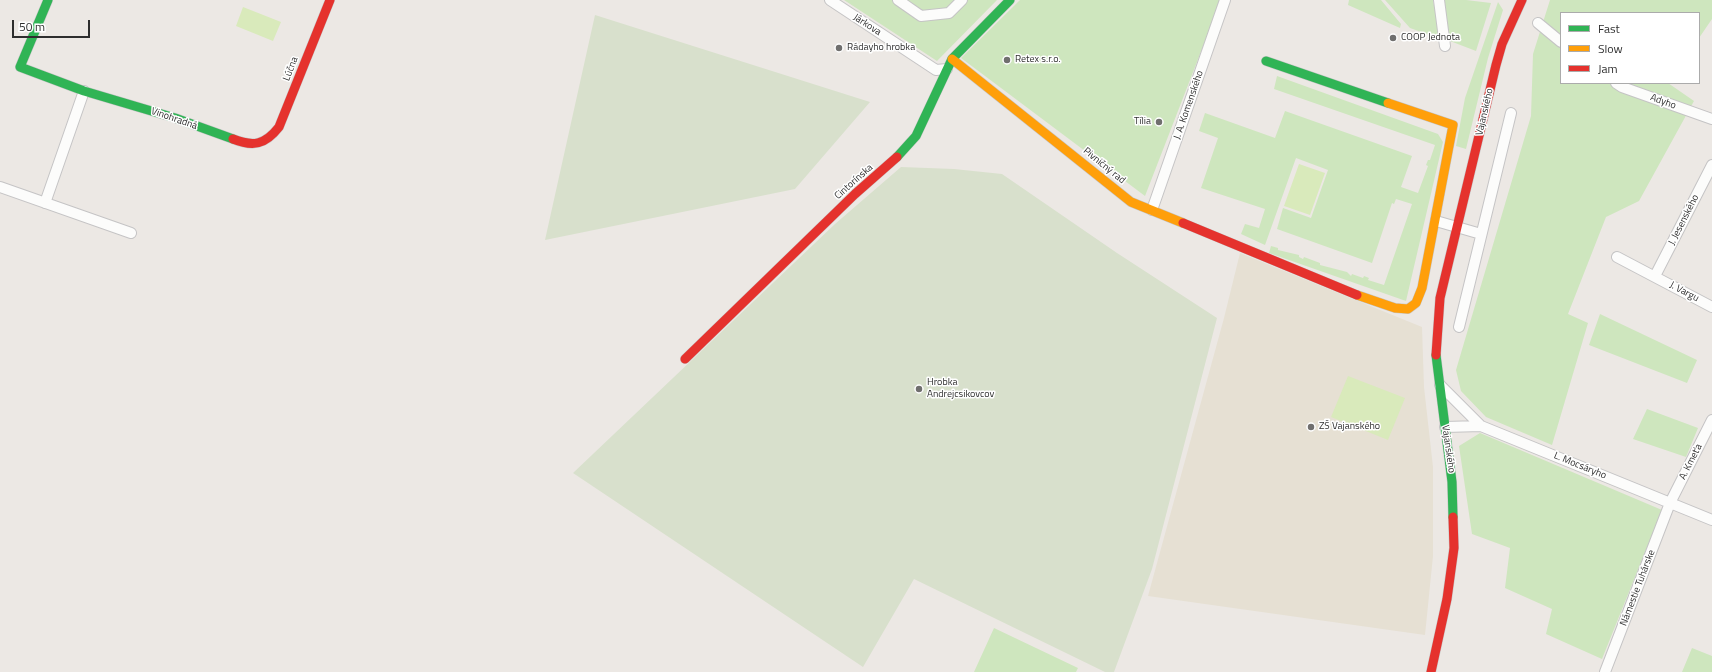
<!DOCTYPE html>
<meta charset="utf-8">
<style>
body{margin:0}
#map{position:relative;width:1712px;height:672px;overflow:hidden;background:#ece8e4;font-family:"Titillium Web",sans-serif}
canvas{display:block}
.legend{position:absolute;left:1560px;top:12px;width:140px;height:72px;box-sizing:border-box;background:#fff;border:1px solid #ababab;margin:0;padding:5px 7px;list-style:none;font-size:12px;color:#2e2e2e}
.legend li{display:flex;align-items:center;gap:8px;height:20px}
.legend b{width:20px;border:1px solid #ababab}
.scale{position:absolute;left:12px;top:20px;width:78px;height:18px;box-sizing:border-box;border:2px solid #2e2e2e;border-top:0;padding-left:5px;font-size:12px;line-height:14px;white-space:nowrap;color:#2e2e2e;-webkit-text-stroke:3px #fff;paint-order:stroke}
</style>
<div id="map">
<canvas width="1712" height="672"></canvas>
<ul class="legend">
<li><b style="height:5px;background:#30b455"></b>Fast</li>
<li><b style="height:5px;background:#ff9f0a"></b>Slow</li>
<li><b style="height:5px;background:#e5322d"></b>Jam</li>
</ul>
<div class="scale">50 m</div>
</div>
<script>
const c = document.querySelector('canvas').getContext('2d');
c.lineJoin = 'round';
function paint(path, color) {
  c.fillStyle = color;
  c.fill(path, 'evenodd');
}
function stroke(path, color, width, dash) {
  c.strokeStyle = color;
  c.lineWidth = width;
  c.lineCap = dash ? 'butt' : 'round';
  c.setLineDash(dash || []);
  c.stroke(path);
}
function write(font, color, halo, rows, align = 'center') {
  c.font = font + ' "Titillium Web",sans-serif';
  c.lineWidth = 3;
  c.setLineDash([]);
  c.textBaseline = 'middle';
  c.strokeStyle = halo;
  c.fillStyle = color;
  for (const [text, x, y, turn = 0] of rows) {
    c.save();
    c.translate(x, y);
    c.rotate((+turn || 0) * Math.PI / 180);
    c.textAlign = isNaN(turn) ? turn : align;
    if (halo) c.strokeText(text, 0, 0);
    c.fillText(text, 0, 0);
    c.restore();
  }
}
paint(new Path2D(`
 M1240,253l182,74 2,60 9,80v89l-8,79 -277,-39 76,-278z`), '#e6e0d3');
paint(new Path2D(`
 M844,0h153l-60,61z
 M1020,0h201l-76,196 -184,-138z
 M1349,0h32l20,24 -1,4 -52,-23z
 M1385,0h48l7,37 -2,1 -28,-10z
 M1443,0h23l25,3 -15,48 -26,-10z
 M1550,0h162v19l-13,19v-25h-138v70h107l26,18 -55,100 -33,16 -38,97 20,9 -36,122 -66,-28 -25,-26 -5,-21 75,-254 2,-62z
 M1498,2l5,8 -15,48 -22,91 -10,-3 9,-48z
 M1277,76l161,58 5,8 -37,159 -137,-48 2,-7 7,2v2l21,5v2l4,2 1,-2 16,6v2l27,7 4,4 1,-2 11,4 1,-2 5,2 -1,2 16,5 28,-81 -16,-5 -2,5 -2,-1 -20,60 -95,-34 6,-21 28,10 17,-48 -32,-12 -31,87 -24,-11 4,-10 14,4 6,-19 -64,-21 17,-50 -19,-7 6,-18 70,25 10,-27 127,45 -11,31 17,6 10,-27 -2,-1 2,-5h2l5,-15 -161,-56z
 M1600,314l97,46 -10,23 -98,-38z
 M1647,409l51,19 -12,29 -53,-18z
 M1480,433l182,77 -60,149 -56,-25 6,-25 -47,-21 5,-40 -38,-14 -13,-88z
 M994,628l84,40 -2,4h-102z
 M1692,648l20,8v16h-30z`), '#cee6be');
paint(new Path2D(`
 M595,15l275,87 -75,87 -250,51z
 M901,167l53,2 48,5 115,79 100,65 -65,251 -38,103h-9l-191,-93 -51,88 -290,-194 262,-249z`), '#d8e0cc');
paint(new Path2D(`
 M243,7l38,15 -8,19 -37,-15z
 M1299,164l26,9 -15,42 -26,-9z
 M1348,376l57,22 -17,42 -57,-23z`), '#d9eabb');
const street = new Path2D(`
 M830,0l106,70 11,-1
 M898,0l23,16 28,-3 13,-13
 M1439,0l6,46
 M1538,23l23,19
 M1616,83l6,4 90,32
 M0,187l131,46
 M45,203l39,-112
 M1152,210l73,-210
 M1436,221l45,13
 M1617,257l95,50
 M1655,276l57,-111
 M1459,327l52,-214
 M1440,385l41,41
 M1445,427l36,-1 231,94
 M1605,672l65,-169 42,-83`);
const fast = new Path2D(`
 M48,0l-28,67 64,24 91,27 58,21
 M1266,61l122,42
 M897,157l19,-21 36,-77 58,-59
 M1436,355l16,127 1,35`);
const slow = new Path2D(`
 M952,59l179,143 52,21
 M1357,295l38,13 13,1 8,-6 6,-15 31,-163 -65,-22`);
const jam = new Path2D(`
 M233,139c20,8 32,6 46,-12l51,-127
 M1183,223l174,72
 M1436,355l4,-57 56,-233 6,-21 20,-44
 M685,359l170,-165 42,-37
 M1431,672l16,-73 7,-51 -1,-31`);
stroke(street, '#c5c4c5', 12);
stroke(fast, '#c5c4c5', 10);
stroke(slow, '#c5c4c5', 10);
stroke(jam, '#c5c4c5', 10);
stroke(street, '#fcfcfb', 10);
stroke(fast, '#30b455', 9);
stroke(slow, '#ff9f0a', 9);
stroke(jam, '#e5322d', 9);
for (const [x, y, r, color] of [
 [1393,38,4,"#706f6e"],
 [839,48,4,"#706f6e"],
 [1007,60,4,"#706f6e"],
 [1159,122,4,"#706f6e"],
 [919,389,4,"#706f6e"],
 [1311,427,4,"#706f6e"]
]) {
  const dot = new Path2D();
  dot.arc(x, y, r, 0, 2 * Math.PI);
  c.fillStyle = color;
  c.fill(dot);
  stroke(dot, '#fff', 1.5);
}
write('10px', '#2e2e2e', '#fff', [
 ["Járkova",867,25,33],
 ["Lúčna",291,69,-69],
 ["Adyho",1663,102,20],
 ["J. A. Komenského",1189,105,-71],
 ["Vajanského",1485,112,-77],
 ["Vinohradná",174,119,19],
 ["Pivničný rad",1104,166,39],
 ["Cintorínska",854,182,-42],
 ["J. Jesenského",1684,220,-63],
 ["J. Vargu",1684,292,28],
 ["Vajanského",1448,449,82],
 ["A. Kmeťa",1691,462,-63],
 ["L. Mocsáryho",1580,466,22],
 ["Námestie Tuhárske",1638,588,-69]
]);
write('10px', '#2e2e2e', '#fff', [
 ["COOP Jednota",1401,38],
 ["Rádayho hrobka",847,48],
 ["Retex s.r.o.",1015,60],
 ["Tília",1151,122,"right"],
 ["Hrobka",927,383],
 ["Andrejcsikovcov",927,395],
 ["ZŠ Vajanského",1319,427]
], 'left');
</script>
